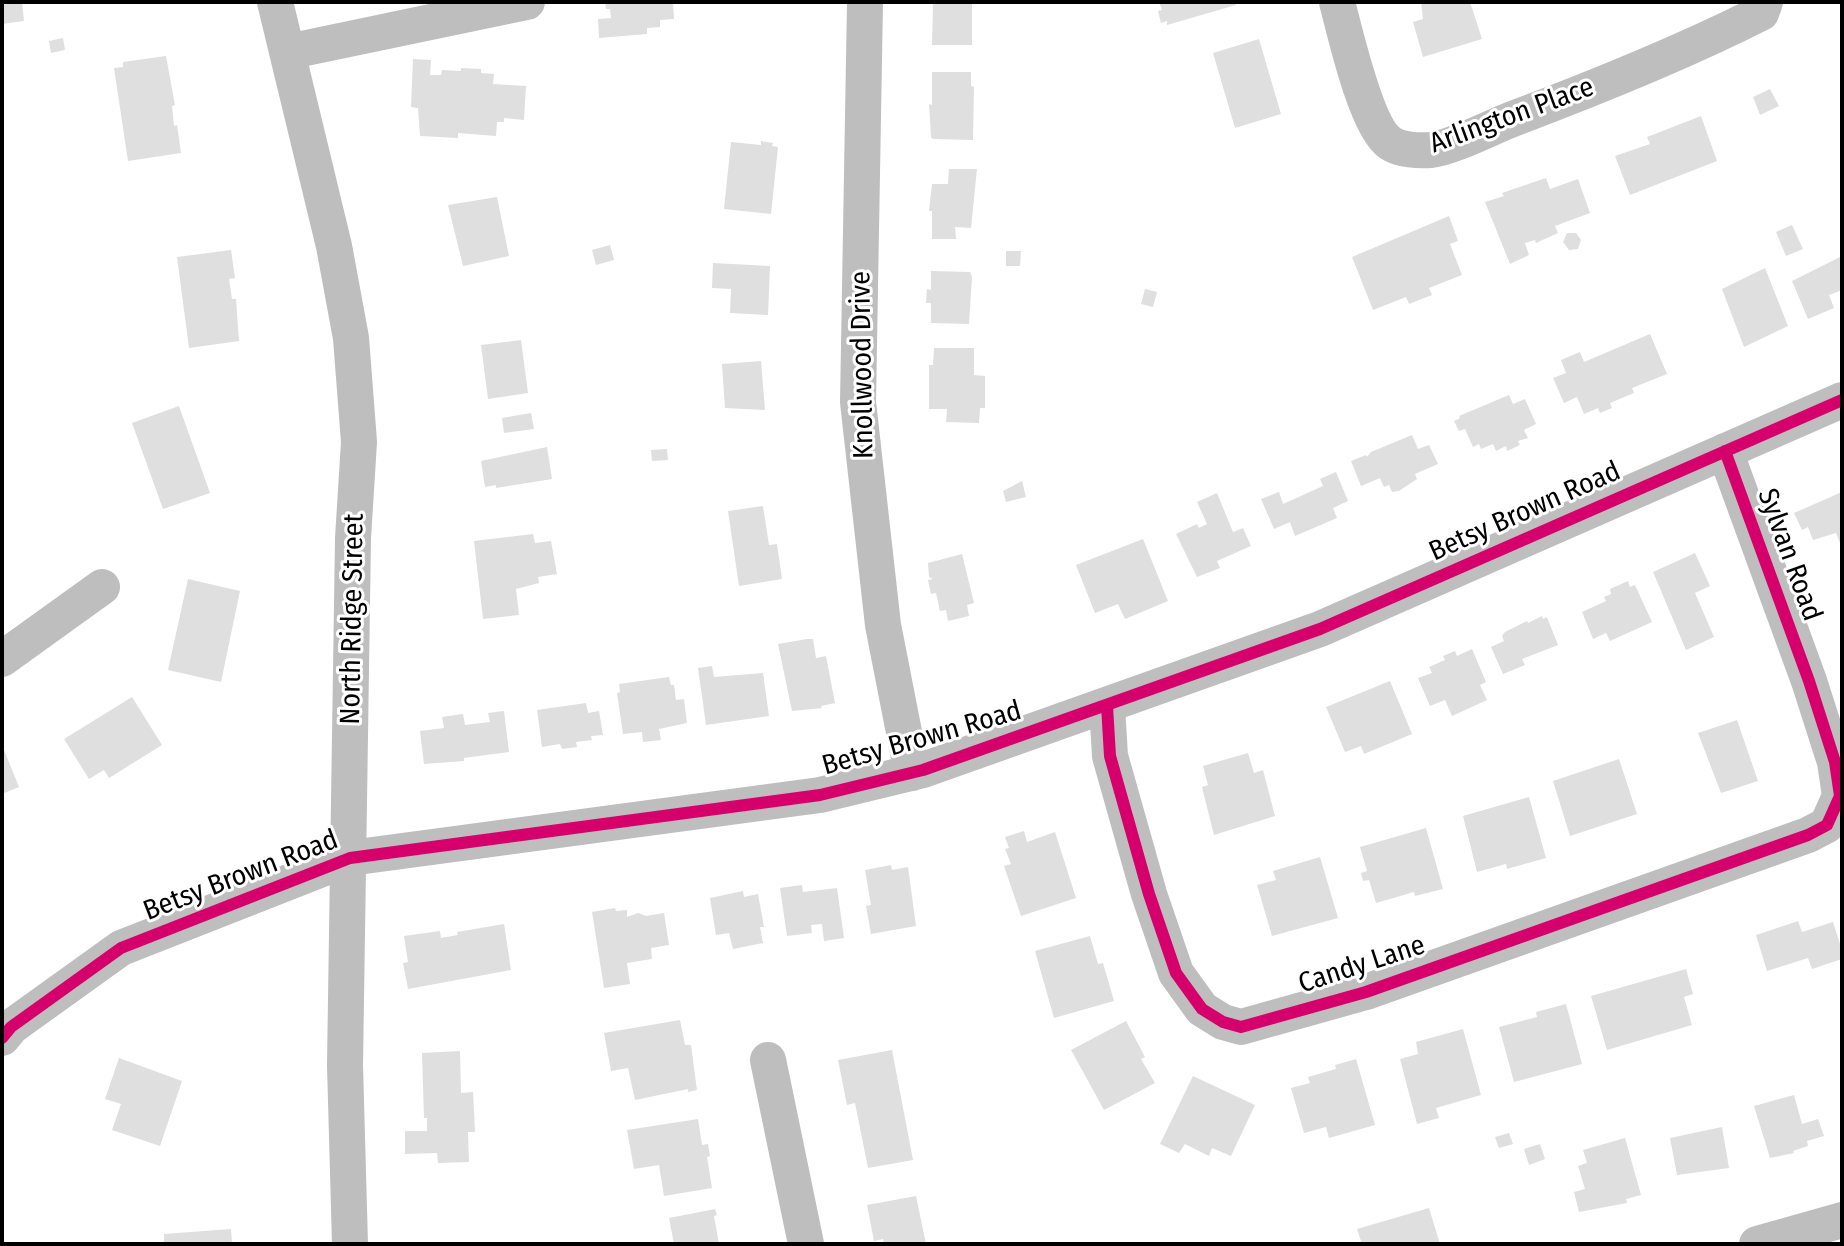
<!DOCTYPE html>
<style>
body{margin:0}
#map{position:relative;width:1844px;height:1246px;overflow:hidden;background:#fff;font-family:"Fira Sans Condensed",sans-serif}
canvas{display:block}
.frame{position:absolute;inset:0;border:4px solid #000;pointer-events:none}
</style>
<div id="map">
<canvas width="1844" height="1246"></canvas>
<div class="frame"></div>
</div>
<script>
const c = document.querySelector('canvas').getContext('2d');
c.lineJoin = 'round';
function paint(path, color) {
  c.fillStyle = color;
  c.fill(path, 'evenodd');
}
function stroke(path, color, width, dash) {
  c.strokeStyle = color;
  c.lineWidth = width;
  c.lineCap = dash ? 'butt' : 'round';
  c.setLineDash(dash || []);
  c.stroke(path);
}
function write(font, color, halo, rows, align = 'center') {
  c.font = font + ' "Fira Sans Condensed",sans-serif';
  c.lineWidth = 6;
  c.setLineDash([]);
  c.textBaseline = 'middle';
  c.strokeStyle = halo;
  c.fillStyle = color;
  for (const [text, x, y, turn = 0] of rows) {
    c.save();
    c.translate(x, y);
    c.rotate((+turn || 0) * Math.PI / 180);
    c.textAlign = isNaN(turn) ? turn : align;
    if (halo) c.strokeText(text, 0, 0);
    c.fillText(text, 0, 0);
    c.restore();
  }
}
paint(new Path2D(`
 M2,2h20l2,19 -22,3z
 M605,2h68l1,17 -14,1v7l-13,1v6l-48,4 -1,-19 13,-1 -1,-9h-4z
 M933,2h39v43h-40z
 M1159,2h76l1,3 -69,20v-4l-6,2 -3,-12 4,-1z
 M1421,2h49l12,37 -59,18 -10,-35 10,-3z
 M63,38l2,12 -14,3 -2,-12z
 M1259,39l22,75 -46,14 -22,-75z
 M166,56l9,49 -3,1 2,20 3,-1 4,28 -53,8 -14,-93 9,-1v-5z
 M413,59l18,1 -1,15h11l1,-5 19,1v-3l20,1v4l13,1 -1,10 33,2 -2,34 -20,-2v4h-7l-1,14 -38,-3v5l-38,-2 -2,-28 -7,-1z
 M932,72h39v14l3,1 -1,53 -40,-1 -2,-2 -2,-33 3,1z
 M1770,89l9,17 -19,9 -7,-18z
 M1701,116l16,45 -87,34 -15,-39 35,-12 -3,-7z
 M761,141l12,2 -1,3 6,1 -7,67 -47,-5 7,-67 30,3z
 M949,169h28l-6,59 -16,-1 1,12h-24v-28h-3l3,-27h16z
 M1546,178l4,11 28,-10 12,34 -35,13 3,7 -22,10 -1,-3 -10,3 4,12 -19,9 -25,-62 19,-6 -2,-3z
 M497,197l12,59 -46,10 -15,-61z
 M1449,216l9,25 -8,3 12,31 -33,13 3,7 -23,9 -3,-7 -33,13 -21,-53z
 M1792,225l11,24 -17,7 -10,-24z
 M1567,233h9l5,7 -3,9 -9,1 -6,-8z
 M610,245l4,15 -18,5 -4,-15z
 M231,250l4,28 -6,1 3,20h4l3,42 -50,7 -12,-91z
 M1006,251h15l-1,15h-14z
 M1842,256v34l-13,5 5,13 -26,11 -16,-38z
 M713,263l57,3 -2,49 -38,-2 1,-24 -19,-1z
 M1765,268l23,58 -44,21 -22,-58z
 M931,271l39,1 2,5 -3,47 -38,-1v-20h-5l1,-14 4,1z
 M1145,289l12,3 -4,15 -12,-3z
 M1650,334l17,40 -35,14 2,5 -24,10 2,5 -12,5 -2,-5 -14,6 -7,-17 -13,6 -11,-25 13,-5 -5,-13 19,-8 4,10z
 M521,340l7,53 -40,6 -7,-54z
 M934,348h40v27l11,1v32h-5l-1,15 -33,-1 1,-13h-18v-44h4z
 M761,361l4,49 -40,-2 -3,-44z
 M1509,395l4,9 12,-5 11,25 -12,6 4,8 -10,3 2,4 -13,6 -1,-5 -10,5 -3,-7 -12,5 -2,-5 -6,3 -8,-18 -6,2 -5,-10 6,-3 -1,-2z
 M179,406l31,87 -47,16 -31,-86z
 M531,413l3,16 -30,4 -2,-15z
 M1412,435l6,14 11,-4 9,19 -23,10 2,5 -18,12 -7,1 -3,-7 -5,2 -4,-9 -19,8 -10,-25 15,-6 1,2 4,-5z
 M547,447l5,32 -56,9v-3l-11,2 -4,-26z
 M667,449l1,11 -16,1 -1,-11z
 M1336,472l12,29 -15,7 4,10 -42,18 -5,-14 -16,7 -13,-30 18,-7 4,12 40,-18 -3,-7z
 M1022,481l4,16 -20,5 -3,-11z
 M1842,492v56l-6,-15 -23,7 -5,-13 -6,3 -8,-17z
 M1217,493l16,39 10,-4 8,18 -34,15 3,7 -23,9 -21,-43 21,-10 2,4 8,-4 -10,-22z
 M763,506l6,39 8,-1 5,35 -43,7 -11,-75z
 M533,534l2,9 16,-2 6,33 -19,3 1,6 -23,6 3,26 -36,4 -9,-78z
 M1143,539l25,62 -43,18 -7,-15 -23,9 -19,-48z
 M1695,553l15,33 -15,7 19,44 -28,13 -33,-78z
 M962,554l12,49 -7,2 2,11 -21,5 -2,-11 -6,1 -4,-18 -5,1 -3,-14 5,-1 -4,-2 -1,-14z
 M188,579l52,12 -19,91 -53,-12z
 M1628,581l2,6 5,-2 17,37 -42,19 -4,-8 -13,6 -11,-27 24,-11 -2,-4 7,-3 -1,-5z
 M1542,616l1,3 4,-2 11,28 -36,14 3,6 -22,9 -12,-27 13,-6 -2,-5 3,-4 22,-11 1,2z
 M807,639h6l3,19 10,-2 9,47 -14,3 1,2 -30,3 -14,-67z
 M1472,649l14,33 -6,3 7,15 -35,16 -7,-16 -15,6 -12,-28 14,-5 -3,-6 16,-7 -2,-4 12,-5 2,5z
 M712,666l2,11 49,-4 6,43 -63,9 -8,-57z
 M669,677l2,8h3l2,15 8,-1 3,24 -28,6 2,11 -18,2 -1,-10 -19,2 -6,-41 3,-1 -1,-8z
 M1390,681l22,53 -48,20 -3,-8 -16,6 -19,-45z
 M132,697l30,48 -53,33 -5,-8 -15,9 -25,-40z
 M586,703l2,10 11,-2 4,24 -12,1 1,4 -16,2 1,5 -15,2 -2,-5 -18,3 -5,-37z
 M504,711l5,41 -45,6v3l-40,3 -4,-33 24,-3 -2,-11 21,-3 2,11 25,-3 -2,-9z
 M1737,720l21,61 -37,12 -23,-60z
 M2,745l17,42 -17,7z
 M1248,753l6,20 9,-3 12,46 -61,19 -12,-48 6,-2 -5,-19z
 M1619,759l18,55 -67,22 -17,-55z
 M1529,797l17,61 -39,11 -1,-5 -29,8 -14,-56z
 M1426,828l17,61 -28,7 -1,-4 -38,11 -7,-23 -6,1 -2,-8 6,-2 -7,-24z
 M1024,831l3,11 28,-10 21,66 -55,18 -17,-50 7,-2 -6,-15 4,-1 -4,-11z
 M1320,857l18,61 -66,18 -15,-51 19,-5 -3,-9z
 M891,865l1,5 16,-3 8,59 -45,8 -5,-28 5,-1 -6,-35z
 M802,885l1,7 34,-4 7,50 -20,3 -2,-17 -11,1 1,8 -25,3 -7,-48z
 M743,891l1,6 14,-3 6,33h-4l3,16 -30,6 -4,-16 -13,2 -6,-37z
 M615,908l1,3 11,-1v7l11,-4 8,3 18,-3 5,32 -18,3 1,11 -25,4 3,21 -26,4 -12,-76z
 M1798,921l4,11 31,-10 9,28v9l-30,10 -4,-11 -41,13 -11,-36z
 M504,924l7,46 -103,19 -5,-26 5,-1 -4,-26 36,-5 1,7 17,-3 -1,-3z
 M1090,936l8,28 5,-1 11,38 -60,17 -19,-67z
 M1686,969l7,25 -9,3 8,28 -85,25 -16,-54z
 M1566,1004l16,60 -68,18 -15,-55 38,-10 -1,-5z
 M680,1020l5,25h6l6,45 -9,2v-3l-53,11 -7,-32 -17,3 -7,-38z
 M1126,1021l19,36 -4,2 14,24 -51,27 -33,-60z
 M1463,1029l18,66 -45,13 3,10 -22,6 -17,-65 18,-5 -2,-12z
 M892,1050l21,110 -45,8 -13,-65 -8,2 -9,-45z
 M460,1051l1,42 12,-1 2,40h-7l1,30 -31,1 -1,-10 -32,1v-23h22v-13h-3l-2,-65z
 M119,1058l63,23 -22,65 -48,-16 9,-26 -16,-5z
 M1356,1059l19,66 -46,13 -3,-11 -22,6 -13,-45 19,-5 -2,-6 28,-8 -1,-4z
 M1193,1076l62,29 -24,51 -19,-8 -3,8 -24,-12 -6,9 -19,-9z
 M1794,1095l8,29 16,-5 6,17 -17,5 1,5 -15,5 1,2 -24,5 -16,-52z
 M698,1119l4,26 6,-1 2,12 -3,1 5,31 -48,8 -5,-31 -25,4 -7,-39z
 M1722,1127l7,41 -52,7 -7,-37z
 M1509,1133l4,11 -14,4 -4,-11z
 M1625,1138l16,57 -15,4 1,4 -48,9 -5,-20 11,-3 -7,-23 9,-3 -4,-13z
 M1540,1144l5,15 -16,6 -5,-16z
 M916,1196l10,48h-42l-1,-5 -9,2 -7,-36z
 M1429,1208l11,36h-78l-5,-15z
 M715,1209l2,6 -3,1 5,28h-45l-5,-26z
 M231,1229l1,15h-68v-10z`), '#dfdfdf');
stroke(new Path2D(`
 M275,2l59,244 17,92 8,104 -6,96 -8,527 5,179
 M865,2l-7,400 25,223 29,148
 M1337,2c8,30 29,125 53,141 10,7 29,8 41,7 20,-2 59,-22 79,-30 85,-32 170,-66 251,-107l4,-11
 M287,52l240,-50
 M2,659l100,-72
 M1107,706l3,50 39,138 27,79 26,36 21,13 18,5 125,-35 442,-157 19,-10 13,-29 -5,-34 -26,-81 -84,-230
 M2,1038l9,-11 110,-79 229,-90 470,-63 103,-25 397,-141 522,-229
 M768,1060l38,184
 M1757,1244l85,-24`), '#bebebe', 36);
stroke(new Path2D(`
 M1107,706l3,50 39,138 27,79 26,36 21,13 18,5 125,-35 442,-157 19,-10 13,-29 -5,-34 -26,-81 -84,-230
 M2,1038l9,-11 110,-79 229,-90 470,-63 103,-25 397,-141 522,-229`), '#d6006c', 12);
write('28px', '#000', '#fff', [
 ["Arlington Place",1512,116,-20],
 ["Knollwood Drive",863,365,-91],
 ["Betsy Brown Road",1525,512,-24],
 ["Sylvan Road",1789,555,70],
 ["North Ridge Street",353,619,-89],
 ["Betsy Brown Road",922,739,-16],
 ["Betsy Brown Road",241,876,-21],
 ["Candy Lane",1362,965,-18]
]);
</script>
